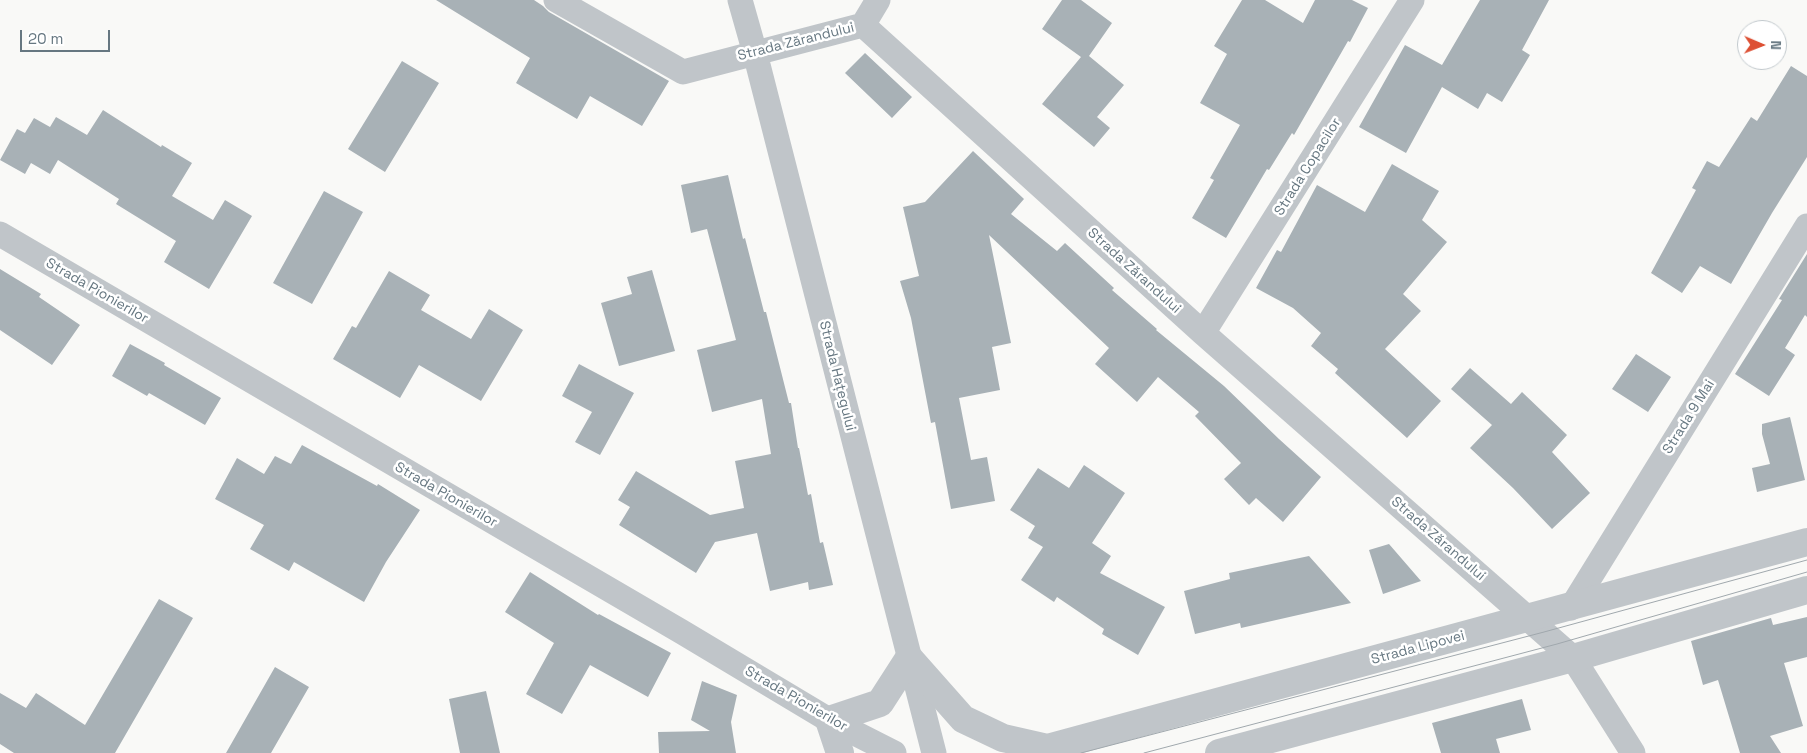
<!DOCTYPE html>
<meta charset="utf-8">
<style>
body{margin:0}
#map{position:relative;width:1807px;height:753px;overflow:hidden;background:#f9f9f7;font-family:"Space Grotesk",sans-serif}
canvas{display:block}
.north{position:absolute;left:1737px;top:20px;width:50px;height:50px;box-sizing:border-box;background:#fff;border:1px solid #c2c9cd;border-radius:50%;rotate:91deg;font-size:14px;font-weight:700;line-height:20px;text-align:center;color:#667781}
.north::after{content:'';display:block;margin:auto;width:18px;height:22px;background:#dd5034;clip-path:polygon(50% 0,100% 100%,50% 72%,0 100%)}
.scale{position:absolute;left:20px;top:30px;width:90px;height:22px;box-sizing:border-box;border:2px solid #667781;border-top:0;padding-left:6px;font-size:15px;line-height:18px;white-space:nowrap;color:#667781;-webkit-text-stroke:4px #fff;paint-order:stroke}
</style>
<div id="map">
<canvas width="1807" height="753"></canvas>
<div class="north">N</div>
<div class="scale">20 m</div>
</div>
<script>
const c = document.querySelector('canvas').getContext('2d');
c.lineJoin = 'round';
function paint(path, color) {
  c.fillStyle = color;
  c.fill(path, 'evenodd');
}
function stroke(path, color, width, dash) {
  c.strokeStyle = color;
  c.lineWidth = width;
  c.lineCap = dash ? 'butt' : 'round';
  c.setLineDash(dash || []);
  c.stroke(path);
}
function write(font, color, halo, rows, align = 'center') {
  c.font = font + ' "Space Grotesk",sans-serif';
  c.lineWidth = 5;
  c.setLineDash([]);
  c.textBaseline = 'middle';
  c.strokeStyle = halo;
  c.fillStyle = color;
  for (const [text, x, y, turn = 0] of rows) {
    c.save();
    c.translate(x, y);
    c.rotate((+turn || 0) * Math.PI / 180);
    c.textAlign = isNaN(turn) ? turn : align;
    if (halo) c.strokeText(text, 0, 0);
    c.fillText(text, 0, 0);
    c.restore();
  }
}
paint(new Path2D(`
 M436,0h98l9,6 6,6 120,69 -27,45 -52,-30 -13,23 -61,-36 14,-25z
 M1062,0h19l31,23 -23,33 35,29 -27,32 13,11 -16,19 -52,-43 39,-47 -39,-28z
 M1242,0h23l38,23 12,-23h37l16,8 -18,34 -2,-1 -54,94 -2,-2 -23,37 -2,-1 -41,69 -34,-20 22,-38 -4,-2 30,-53 -40,-22 27,-49 -13,-8z
 M1480,0h69l-27,50 8,5 -28,47 -15,-9 -9,16 -36,-22 -36,66 -47,-26 46,-82 37,20z
 M865,53l47,44 -20,21 -47,-45z
 M402,61l37,22 -54,89 -37,-23z
 M1791,66l16,10v81l-35,56 -41,71 -31,-18 -18,27 -31,-20 45,-83 -4,-2 15,-27 12,6 32,-50 6,4z
 M103,110l58,37 1,-2 30,18 -20,33 41,24 12,-20 27,16 -43,73 -45,-27 12,-21 -60,-37 3,-5 -61,-39 -8,14 -19,-11 -6,11 -25,-14 17,-31 8,4 9,-15 16,9 6,-10 31,18z
 M973,151l51,48 -13,15 46,37 8,-8 49,45 -2,2 45,39 -1,1 68,56 55,53 42,38 -38,45 -27,-24 -7,7 -25,-26 17,-16 -46,-47 4,-4 -41,-35 -21,25 -42,-38 14,-16 -120,-113 22,108 -19,4 8,43 -41,8 12,62 16,-3 8,44 -44,8 -16,-87 -4,1 -20,-105 -11,-37 19,-5 -16,-69 22,-5z
 M1392,164l47,27 -17,29 25,22 -44,52 18,17 -36,38 56,52 -34,37 -72,-65 3,-4 -27,-23 10,-13 -28,-25 -37,-20 21,-38 4,2 36,-67 48,27z
 M728,175l15,64 2,-1 19,74h2l23,91h2l7,45h1l9,47 3,-1 9,49 3,-1 10,43 -24,5 -1,-8 -38,9 -13,-58 -42,9 -19,31 -77,-48 11,-18 -12,-7 18,-29 74,44 34,-7 -9,-47 36,-7 -9,-55 -50,13 -15,-62 39,-10 -29,-111 -16,4 -10,-48z
 M324,191l39,21 -51,92 -39,-21z
 M1807,254v63l-2,-2 -20,33 10,7 -26,41 -34,-22 47,-74 -3,-1z
 M0,269l41,25 -2,3 41,28 -28,40 -52,-35z
 M652,270l23,81 -56,15 -18,-63 31,-9 -5,-17z
 M389,271l41,24 -9,15 50,29 18,-30 34,21 -42,71 -62,-36 -19,33 -67,-39 19,-33 4,2z
 M130,344l35,19 -1,2 57,33 -16,27 -56,-32 -2,3 -35,-20z
 M1636,354l35,23 -23,35 -36,-23z
 M579,364l55,29 -34,62 -25,-13 17,-30 -30,-16z
 M1470,368l41,36 11,-12 45,43 -15,17 38,41 -38,36 -39,-41 -43,-40 22,-23 -41,-36z
 M1790,417l15,63 -48,12 -5,-24 18,-4 -8,-30v-10z
 M302,445l75,41 1,-2 42,26 -34,52 -22,40 -70,-40 -5,9 -39,-22 14,-24 -49,-26 22,-41 27,16 11,-18 16,8z
 M1084,465l41,28 -33,50 19,13 -11,17 65,34 -27,48 -36,-21 2,-5 -47,-32 -3,5 -33,-22 22,-33 -15,-9 7,-12 -25,-16 28,-42 31,20z
 M1389,544l32,37 -38,13 -14,-44z
 M1309,556l42,47 -110,25 -1,-5 -45,11 -11,-43 46,-12 -1,-6z
 M530,572l68,43 1,-1 72,39 -23,44 -58,-32 -28,49 -36,-20 28,-51 -49,-31z
 M159,599l34,19 -78,135h-101l-14,-9v-51l26,15 10,-15 49,32z
 M1807,617v40l-23,6 19,63 -33,10 11,17h-41l-22,-73 -15,5 -12,-44 80,-23 2,7z
 M275,667l34,20 -38,66h-45z
 M702,681l35,14 -6,27 5,31h-77l-1,-21 52,-1 -19,-11z
 M486,691l14,62h-40l-11,-54z
 M1522,699l9,31 -35,9 4,14h-59l-9,-30z`), '#a8b1b6');
stroke(new Path2D(`
 M556,0l127,72 180,-47 340,308 354,311 16,14 60,95
 M740,0l15,53 179,700
 M863,25l15,-25
 M0,234l682,398 147,88 65,33
 M1203,333l209,-333
 M1571,608l236,-382`), '#c0c5c9', 25);
stroke(new Path2D(`
 M840,753l-11,-33 51,-17 29,-45 54,61 40,19 44,10
 M1029,753l778,-211
 M1219,753l354,-95 234,-68`), '#c0c5c9', 28);
stroke(new Path2D(`
 M1081,753l463,-121 263,-72
 M1144,753l413,-109 250,-72`), '#a0a8ad', 1);
write('14px', '#667781', '#fff', [
 ["Strada Zărandului",796,42,-14],
 ["Strada Copacilor",1308,167,-58],
 ["Strada Zărandului",1134,271,42],
 ["Strada Pionierilor",97,291,30],
 ["Strada Hațegului",837,376,76],
 ["Strada 9 Mai",1689,417,-58],
 ["Strada Pionierilor",446,495,30],
 ["Strada Zărandului",1438,539,41],
 ["Strada Lipovei",1418,648,-15],
 ["Strada Pionierilor",796,699,30]
]);
</script>
